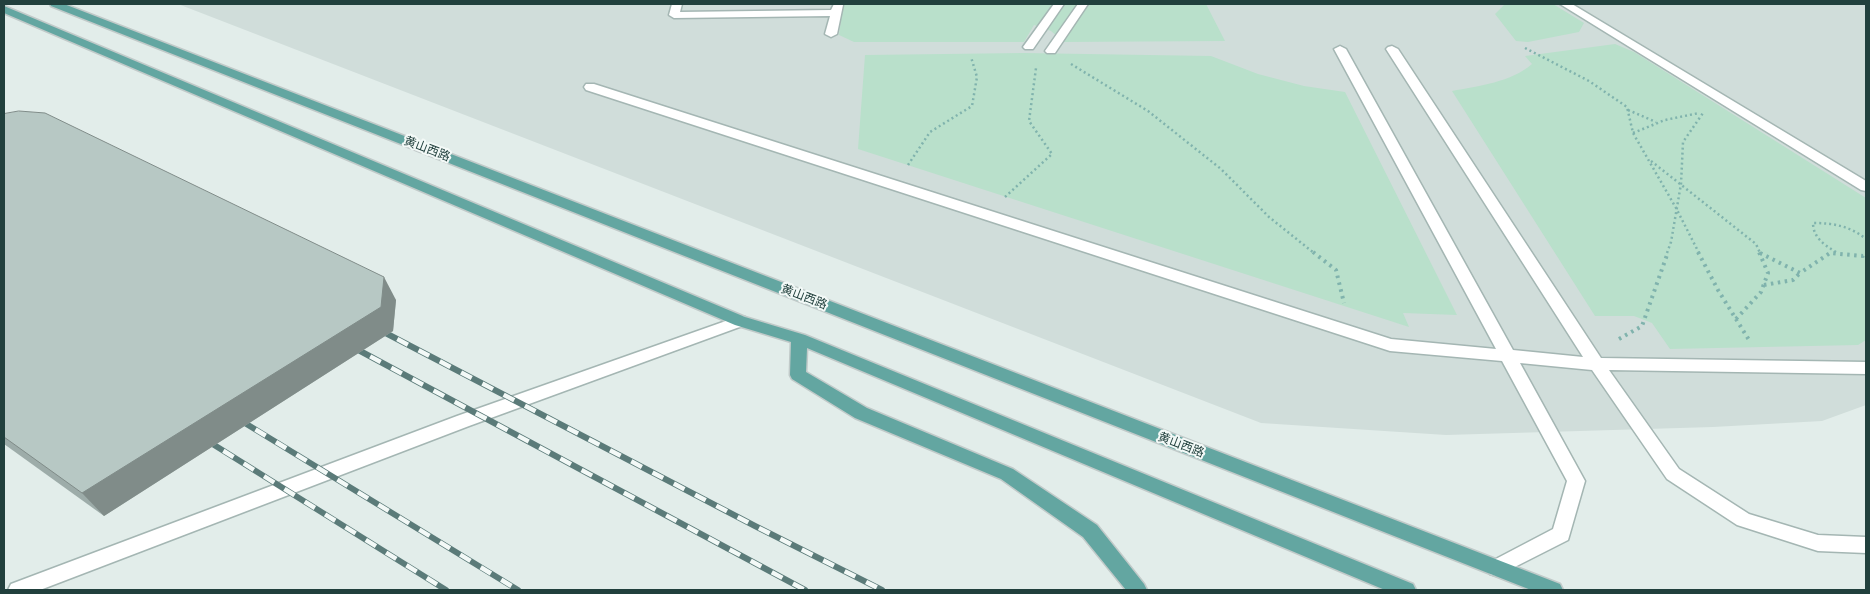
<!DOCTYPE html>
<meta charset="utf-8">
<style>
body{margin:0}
#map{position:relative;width:1870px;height:594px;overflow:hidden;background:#e2edea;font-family:Inter,sans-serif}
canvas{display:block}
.frame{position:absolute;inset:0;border:5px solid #21403d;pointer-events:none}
</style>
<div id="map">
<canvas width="1870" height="594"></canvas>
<div class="frame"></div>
</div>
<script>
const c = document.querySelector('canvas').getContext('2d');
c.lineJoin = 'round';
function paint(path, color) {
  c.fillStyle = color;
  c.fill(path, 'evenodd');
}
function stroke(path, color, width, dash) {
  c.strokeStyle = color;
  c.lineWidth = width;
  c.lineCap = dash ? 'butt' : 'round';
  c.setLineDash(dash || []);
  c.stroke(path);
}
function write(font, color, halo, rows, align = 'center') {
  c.font = font + ' Inter,"Noto Sans SC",sans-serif';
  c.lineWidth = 4;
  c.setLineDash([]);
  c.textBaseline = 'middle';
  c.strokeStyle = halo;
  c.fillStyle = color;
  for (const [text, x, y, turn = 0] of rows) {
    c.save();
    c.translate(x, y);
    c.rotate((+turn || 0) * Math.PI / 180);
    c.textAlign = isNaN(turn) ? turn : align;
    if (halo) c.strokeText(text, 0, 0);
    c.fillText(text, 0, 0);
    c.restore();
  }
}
paint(new Path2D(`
 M178,4h1688v401l-44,16 -109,6 -267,8 -185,-12z`), '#d0ddda');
paint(new Path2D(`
 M843,4h363l19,37 -161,1 -13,-11 -17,-6 -10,17h-170l-15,-7z
 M1505,4h48l31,19 -5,9 -51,10 -12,-1 -21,-27z
 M1615,44l19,8 232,146v142l-8,5 -188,4 -18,-26 -18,-7h-39l-143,-225c26,-5 60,-9 80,-27l-7,-8z
 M1024,53l187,3 47,18 46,12 41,6 112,223 -54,-2 6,14 -551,-178 7,-94z`), '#b9e0cb');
const minor = new Path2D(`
 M672,4h10l-2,8 151,-2 3,-6 9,1 -6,29 -6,3 -6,-3 5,-18 -156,2 -5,-3z
 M1054,4h10l-31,45h-8l-2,-2z
 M1078,4h10l-33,49h-8l-2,-2z
 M1560,4h12l294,177v10l-5,-1z
 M1340,46l6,3 167,301 70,7 -197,-308 2,-2 4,-1 6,3 203,309 265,4v12l-257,-4 70,99 70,45 69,21 48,2v16l-48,-2 -81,-26 -70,-46 -75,-109 -72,-7 65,118 -17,59 -71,36 -7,-2 -3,-6 3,-6 63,-33 14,-48 -65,-120 -112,-10 -804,-261 -2,-3 2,-3h8l797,255 105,10 -162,-300z
 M740,316l5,1 3,4 -3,4 -276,101 -429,164h-32l3,-6 446,-168z`);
const major = new Path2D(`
 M50,4h14l1496,580 3,6h-32l-1480,-584z
 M4,6l741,311 60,18 608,249 3,6h-31l-578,-242 -1,24 61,36 146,61 84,56 47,59 3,6h-21l-43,-53 -82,-58 -146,-61 -63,-39 -2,-4 1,-33 -56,-17 -731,-312z`);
stroke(minor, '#a4b6b3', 3);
stroke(major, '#c1cac9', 3);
stroke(new Path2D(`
 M1525,48l64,33 38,26 6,26 43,75 23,45
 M1071,64l77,47 73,58 48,48 45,36
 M1628,110l28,12
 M1633,133l32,-13 34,-7
 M1651,161l105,83 4,9
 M908,165l22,-33 42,-26 5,-29 -6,-20
 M1005,197l47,-43 -23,-33 7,-53
 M1836,252c-12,-7 -23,-15 -23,-29 20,0 37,3 53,16
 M1667,253l4,-11 10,-58 2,-42 20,-29`), '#80b3ad', 2.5, [2, 3]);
stroke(new Path2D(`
 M1313,252l23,18 8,33
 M1698,252l20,38 31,50
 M1760,253l40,20 30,-20 33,3 3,-4
 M1764,285l29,-5 7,-7
 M1736,319l25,-27 7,-19 -9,-21
 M1619,339l23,-13 26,-74`), '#80b3ad', 4, [2.5, 4.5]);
paint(minor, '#fff');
paint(major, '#63a6a1');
const rail = new Path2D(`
 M376,328l379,198 127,64
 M349,345l456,245
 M235,417l283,173
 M203,438l243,152`);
stroke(rail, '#5b7b79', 6);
stroke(rail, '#f3f9f7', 4.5, [12]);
paint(new Path2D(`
 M4,114l392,186 -3,31 -289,185 -100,-72z`), '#9daca9');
paint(new Path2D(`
 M384,277l12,23 -3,31 -289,185 -22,-23z`), '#808c89');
const building = new Path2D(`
 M19,111l26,2 339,164 -3,30 -299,186 -78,-56v-323z`);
paint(building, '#b7c8c4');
stroke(building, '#808c89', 1);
write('12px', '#21403d', '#f3f9f7', [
 ["黄山西路",427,149,21],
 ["黄山西路",804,297,21],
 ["黄山西路",1181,445,21]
]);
</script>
